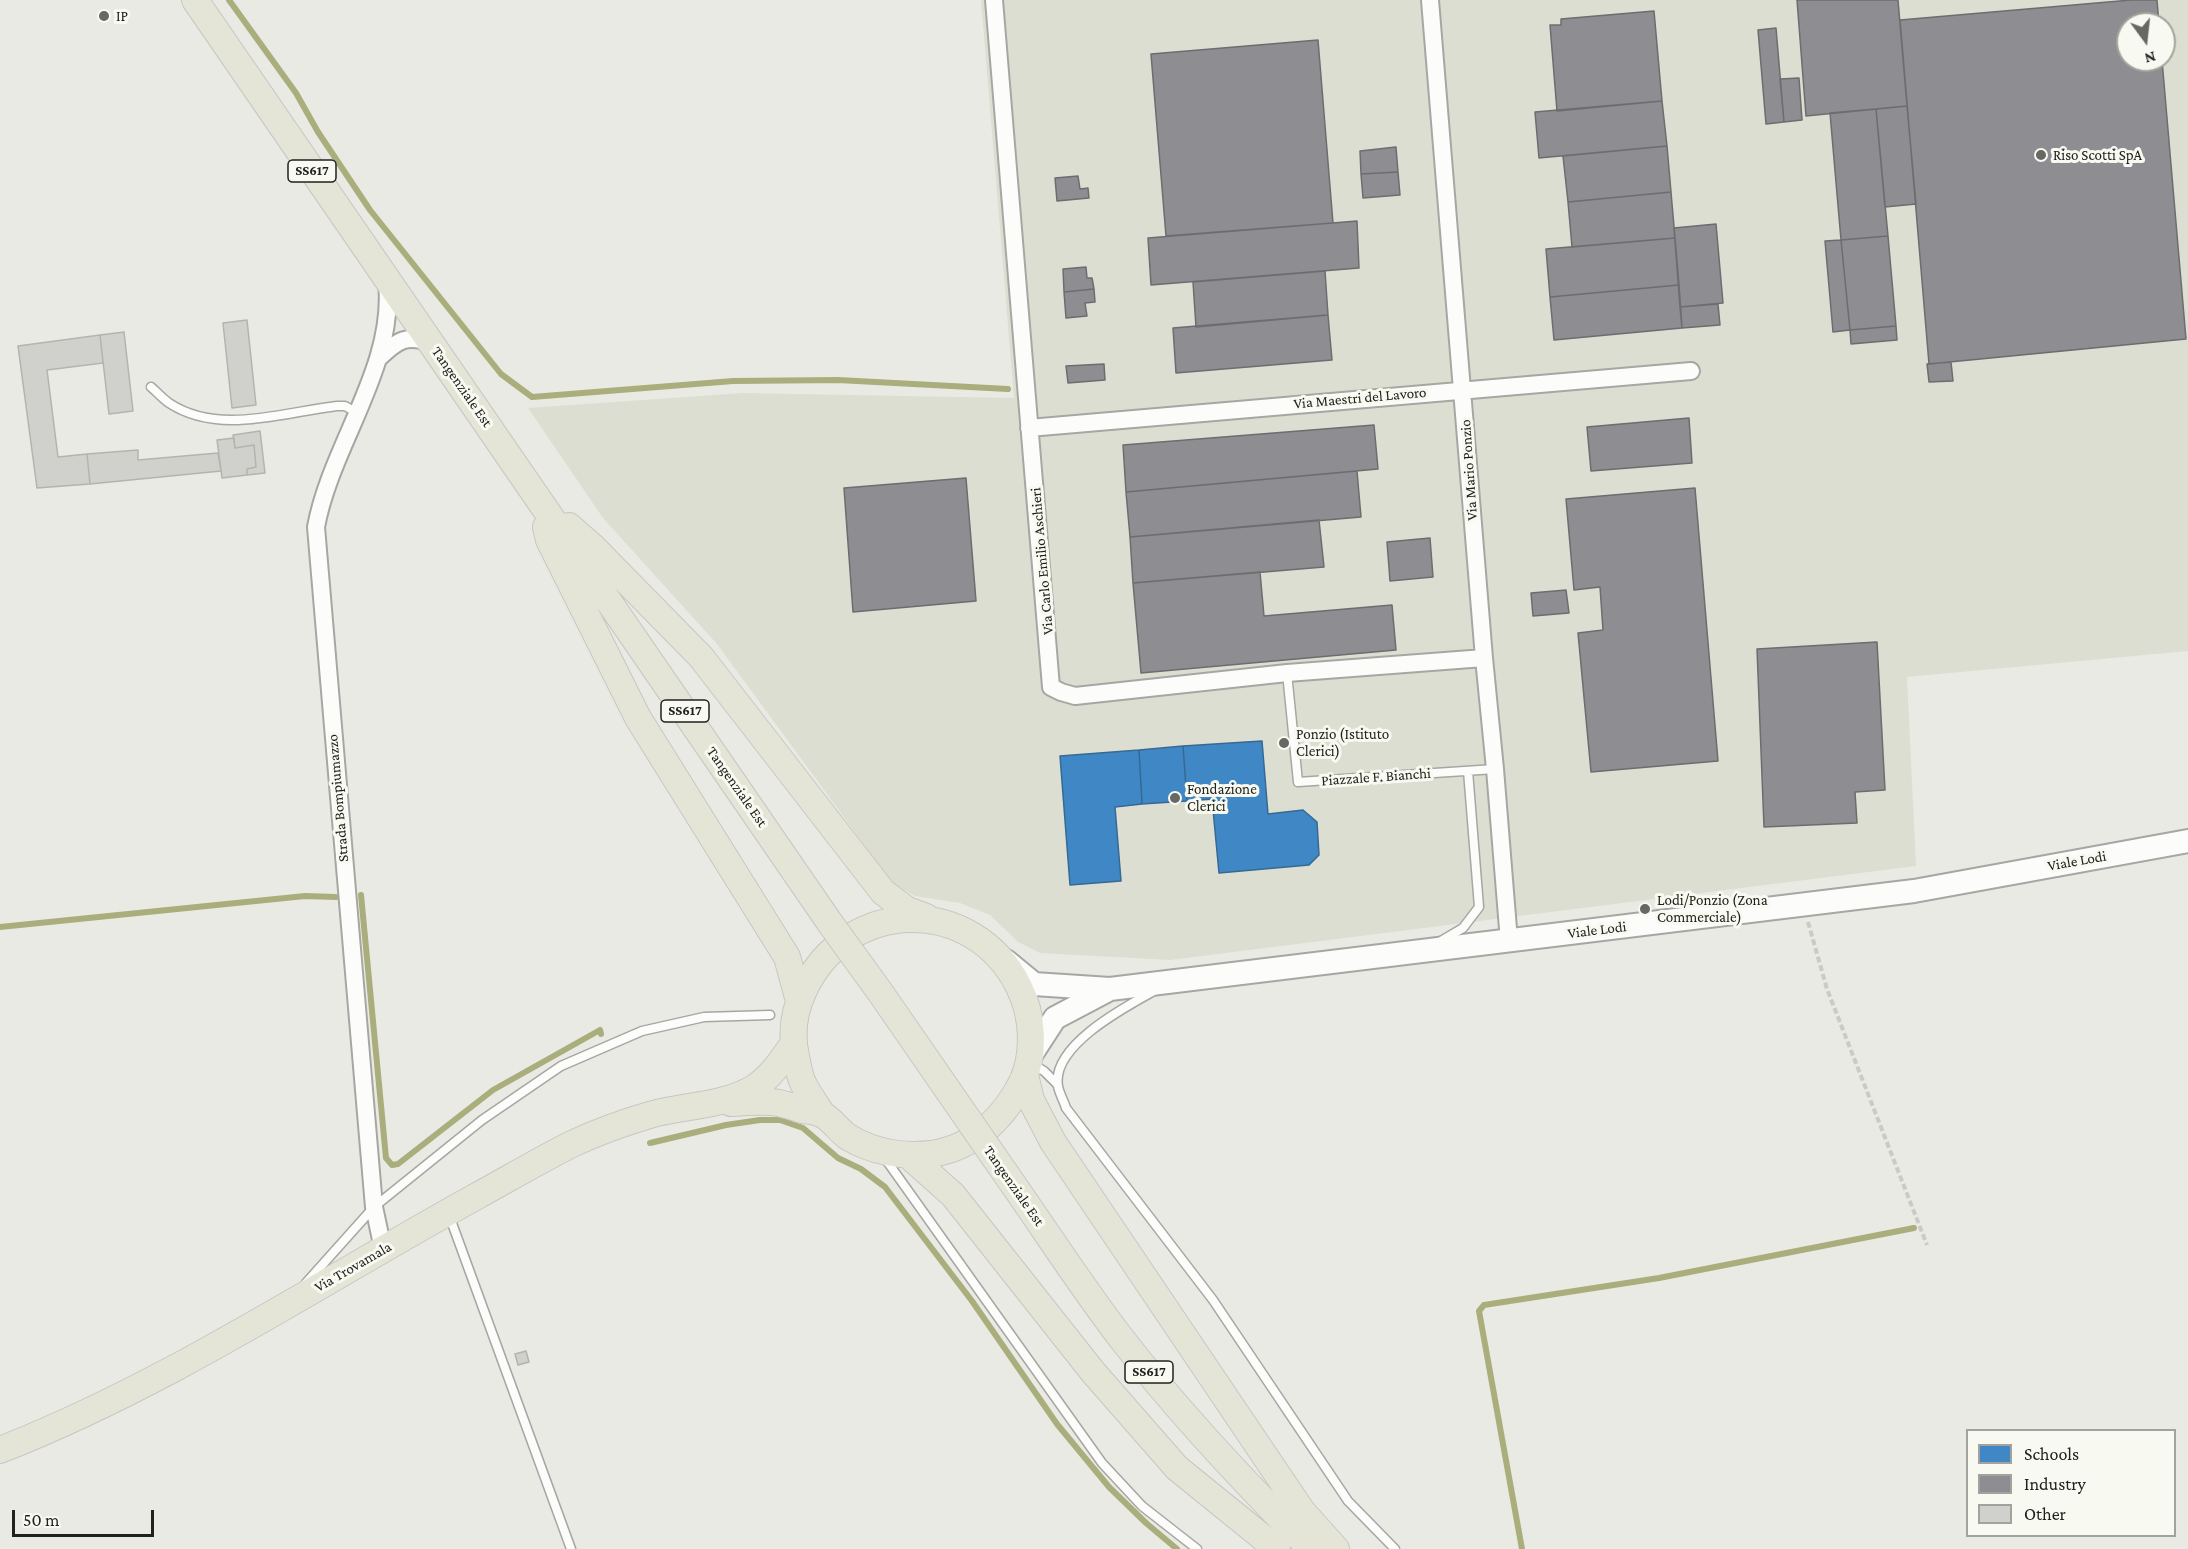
<!DOCTYPE html>
<style>
body{margin:0}
#map{position:relative;width:2188px;height:1549px;overflow:hidden;background:#e9eae4;font-family:"Crimson Pro",serif}
canvas{display:block}
.legend{position:absolute;left:1966px;top:1429px;width:210px;height:108px;box-sizing:border-box;background:#f8f9f0;border:2px solid #a2a39c;margin:0;padding:8px 10px;list-style:none;font-size:18px;color:#21211e}
.legend li{display:flex;align-items:center;gap:12px;height:30px}
.legend b{width:30px;border:2px solid #a2a39c}
.north{position:absolute;left:2116px;top:12px;width:60px;height:60px;box-sizing:border-box;background:#f8f9f0;border:2px solid #a2a39c;border-radius:50%;rotate:165deg;font-size:16px;font-weight:700;line-height:24px;text-align:center;color:#21211e}
.north::after{content:'';display:block;margin:auto;width:21px;height:27px;background:#676763;clip-path:polygon(50% 0,100% 100%,50% 72%,0 100%)}
.scale{position:absolute;left:12px;top:1510px;width:142px;height:27px;box-sizing:border-box;border:3px solid #21211e;border-top:0;padding-left:8px;font-size:18px;line-height:21px;white-space:nowrap;color:#21211e;-webkit-text-stroke:4px #f8f9f0;paint-order:stroke}
</style>
<div id="map">
<canvas width="2188" height="1549"></canvas>
<ul class="legend">
<li><b style="height:16px;background:#3f88c5"></b>Schools</li>
<li><b style="height:16px;background:#8d8d92"></b>Industry</li>
<li><b style="height:16px;background:#d0d1cd"></b>Other</li>
</ul>
<div class="north">N</div>
<div class="scale">50 m</div>
</div>
<script>
const c = document.querySelector('canvas').getContext('2d');
c.lineJoin = 'round';
function paint(path, color) {
  c.fillStyle = color;
  c.fill(path, 'evenodd');
}
function stroke(path, color, width, dash) {
  c.strokeStyle = color;
  c.lineWidth = width;
  c.lineCap = dash ? 'butt' : 'round';
  c.setLineDash(dash || []);
  c.stroke(path);
}
function write(font, color, halo, rows, align = 'center') {
  c.font = font + ' "Crimson Pro",serif';
  c.lineWidth = 6;
  c.setLineDash([]);
  c.textBaseline = 'middle';
  c.strokeStyle = halo;
  c.fillStyle = color;
  for (const [text, x, y, turn = 0] of rows) {
    c.save();
    c.translate(x, y);
    c.rotate((+turn || 0) * Math.PI / 180);
    c.textAlign = isNaN(turn) ? turn : align;
    if (halo) c.strokeText(text, 0, 0);
    c.fillText(text, 0, 0);
    c.restore();
  }
}
paint(new Path2D(`
 M981,0h1207v651l-281,26 9,189 -746,94 -130,-7 -22,-11 -28,-27 -30,-12 -45,-7 -22,-12 -176,-240 -114,-126 -75,-110 215,-15 271,5zM2128,24h36v36h-36z`), '#ddded2');
const schools = new Path2D(`
 M1262,741l6,73 35,-4 14,12 2,33 -10,10 -90,8 -7,-74 -25,2 -4,-55z
 M1183,746l4,55 -45,3 -3,-54z
 M1139,750l3,54 -27,3 6,74 -51,4 -10,-129z`);
paint(schools, '#3f88c5');
stroke(schools, '#366993', 1.5);
const industry = new Path2D(`
 M1797,0h101l9,106 -101,10z
 M2131,0h26l2,24h-31v36h34l24,279 -257,25 -29,-344z
 M1654,11l8,90 -105,10 -7,-86h11v-6z
 M1776,28l8,94 -18,2 -8,-94z
 M1318,40l15,183 -167,13 -15,-182z
 M1799,78l3,42 -18,2 -4,-43z
 M1662,101l5,45 -128,12 -4,-46z
 M1907,106l9,98 -31,3 -9,-98z
 M1876,109l12,127 -47,4 -11,-127z
 M1667,146l4,46 -103,10 -5,-46z
 M1396,147l2,25 -37,2 -1,-23z
 M1398,172l2,23 -37,3 -2,-24z
 M1078,176l2,13 8,-1 1,10 -32,3 -2,-23z
 M1671,192l4,46 -103,9 -4,-45z
 M1357,221l2,47 -208,17 -3,-47z
 M1716,224l7,79 -43,4 -6,-79z
 M1888,236l8,90 -46,4 -9,-90z
 M1675,238l4,47 -129,12 -4,-48z
 M1841,240l9,90 -17,2 -8,-91z
 M1086,267l1,11h5l2,11 -30,3 -1,-23z
 M1325,271l3,44 -132,12 -3,-45z
 M1679,285l3,43 -128,12 -4,-43z
 M1094,289l1,13 -10,1 2,13 -21,2 -2,-26z
 M1718,304l2,21 -38,3 -2,-21z
 M1328,315l4,45 -156,13 -3,-45z
 M1896,326l1,14 -46,4 -1,-14z
 M1951,362l2,19 -24,1 -2,-18z
 M1104,364l1,16 -37,3 -2,-17z
 M1689,418l3,45 -101,8 -4,-44z
 M1374,425l4,44 -252,23 -3,-47z
 M1357,471l4,46 -231,20 -4,-45z
 M966,478l10,123 -123,11 -9,-124z
 M1695,488l23,273 -127,11 -13,-139 25,-3 -3,-43 -26,3 -8,-91z
 M1319,520l5,47 -191,16 -3,-46z
 M1430,538l3,39 -43,4 -3,-39z
 M1260,572l4,44 128,-11 4,45 -255,23 -8,-90z
 M1566,590l3,23 -36,3 -2,-23z
 M1877,642l8,148 -30,2 2,31 -93,4 -7,-178z`);
paint(industry, '#8d8d92');
stroke(industry, '#6d6d6f', 1.5);
stroke(new Path2D(`
 M229,0l67,93 22,39 52,78 131,164 31,23 201,-16 105,-1 170,9
 M361,895l25,263 6,7 6,-1 95,-74 107,-60 1,4
 M0,927l305,-31 31,1
 M650,1143l76,-18 34,-5h20l23,8 35,30 23,11 24,18 87,114 85,123 52,63 37,36 31,26
 M1522,1549l-43,-238 5,-6 175,-27 255,-50`), '#aaae7c', 6);
const building = new Path2D(`
 M247,320l9,85 -24,3 -9,-85z
 M124,332l9,79 -24,3 -9,-79z
 M100,335l3,28 -56,7 11,87 29,-3 3,30 -53,4 -19,-142z
 M260,431l5,42 -18,2v-6l9,-2 -2,-22 -19,3 -2,-13z
 M234,438l1,10 19,-3 2,22 -9,2v6l-25,3 -5,-38z
 M138,450v10l80,-7 3,18 -131,13 -3,-30z
 M526,1351l3,11 -11,3 -3,-11z`);
paint(building, '#d0d1cd');
stroke(building, '#b3b4af', 1.5);
const lane = new Path2D(`
 M151,387c6,5 11,11 18,16 50,33 114,9 168,3h8l11,6
 M1287,673l11,109 197,-13
 M1441,941l22,-13 16,-21 -11,-136
 M1154,991c-29,16 -103,55 -96,95 1,7 6,15 8,22l147,192 135,201 47,48
 M1032,1064l12,7 13,13
 M884,1157l218,306 40,43 55,43
 M449,1215l122,334
 M306,1283l68,-76 108,-87 79,-54 81,-35 62,-14 66,-2`);
const street = new Path2D(`
 M994,0l57,687 10,5 14,4 212,-23 197,-15
 M1430,0l54,658 11,111 14,172
 M380,357c18,-17 25,-22 51,-15
 M1029,428l662,-57
 M383,1249l-9,-42 -58,-680c15,-82 80,-160 71,-245`);
const secondary = new Path2D(`
 M1006,961l28,23 76,5 804,-98 274,-50
 M1029,1058l26,-40 55,-29`);
const primary = new Path2D(`
 M195,0l635,923
 M569,526l24,21 108,110 182,235 24,18 19,7
 M546,527l3,13 89,178 149,239 12,44
 M880,992l65,94
 M1025,1075l6,25 22,42 249,369 34,38
 M731,1103c13,-1 28,-2 41,-1 10,1 21,5 31,8 5,1 12,1 18,4 10,4 18,17 27,23 25,15 55,20 83,17 43,-6 74,-37 92,-74 12,-28 10,-65 -4,-93 -45,-92 -172,-90 -215,3 -10,21 -13,44 -8,66 2,9 3,19 7,27 5,11 13,21 19,31
 M908,1155l45,40 140,177 84,96 100,81
 M1008,1177c38,54 73,109 113,161 58,75 123,144 190,211
 M0,1450c168,-66 319,-167 477,-254 31,-17 63,-36 95,-52 23,-11 57,-23 81,-30 34,-9 70,-8 101,-26 17,-11 28,-28 39,-44`);
stroke(lane, '#a6a7a3', 11);
stroke(street, '#a6a7a3', 20);
stroke(secondary, '#a6a7a3', 26);
stroke(primary, '#c6c7c4', 28);
stroke(new Path2D(`
 M1808,922l19,67 100,256`), '#cacac8', 4, [6, 3]);
stroke(lane, '#fcfcfb', 8);
stroke(street, '#fcfcfb', 16);
stroke(secondary, '#fcfcfb', 22);
stroke(primary, '#e5e5d7', 26);
const primaryBridge = new Path2D(`
 M830,923l50,69
 M945,1086l63,91`);
stroke(primaryBridge, '#c6c7c4', 28, []);
stroke(primaryBridge, '#e5e5d7', 26);
for (const [x, y, r, color] of [
 [104,16,6,"#676763"],
 [2041,155,6,"#676763"],
 [1284,743,6,"#676763"],
 [1175,798,6,"#676763"],
 [1645,909,6,"#676763"]
]) {
  const dot = new Path2D();
  dot.arc(x, y, r, 0, 2 * Math.PI);
  c.fillStyle = color;
  c.fill(dot);
  stroke(dot, '#f8f9f0', 2);
}
for (const [x, y, w] of [
 [312,171,48],
 [685,711,48],
 [1149,1372,48]
]) {
  const box = new Path2D();
  box.roundRect(x - w / 2, y - 11, w, 22, 4.5);
  c.fillStyle = '#f8f9f0';
  c.fill(box);
  stroke(box, '#21211e', 1.5);
}
write('bold 14px', '#21211e', null, [
 ["SS617",312,171],
 ["SS617",685,711],
 ["SS617",1149,1372]
]);
write('15px', '#21211e', '#f8f9f0', [
 ["IP",116,16],
 ["Riso Scotti SpA",2053,155],
 ["Ponzio (Istituto",1296,734],
 ["Clerici)",1296,751],
 ["Fondazione",1187,789],
 ["Clerici",1187,806],
 ["Lodi/Ponzio (Zona",1657,900],
 ["Commerciale)",1657,917]
], 'left');
write('15px', '#21211e', '#f8f9f0', [
 ["Tangenziale Est",462,387,55],
 ["Via Maestri del Lavoro",1360,398,-5],
 ["Via Mario Ponzio",1469,470,-94],
 ["Via Carlo Emilio Aschieri",1042,561,-95],
 ["Piazzale F. Bianchi",1376,777,-4],
 ["Tangenziale Est",737,787,55],
 ["Strada Bompiumazzo",338,798,-95],
 ["Viale Lodi",2077,861,-10],
 ["Viale Lodi",1597,930,-7],
 ["Tangenziale Est",1014,1186,55],
 ["Via Trovamala",353,1267,-30]
]);
</script>
